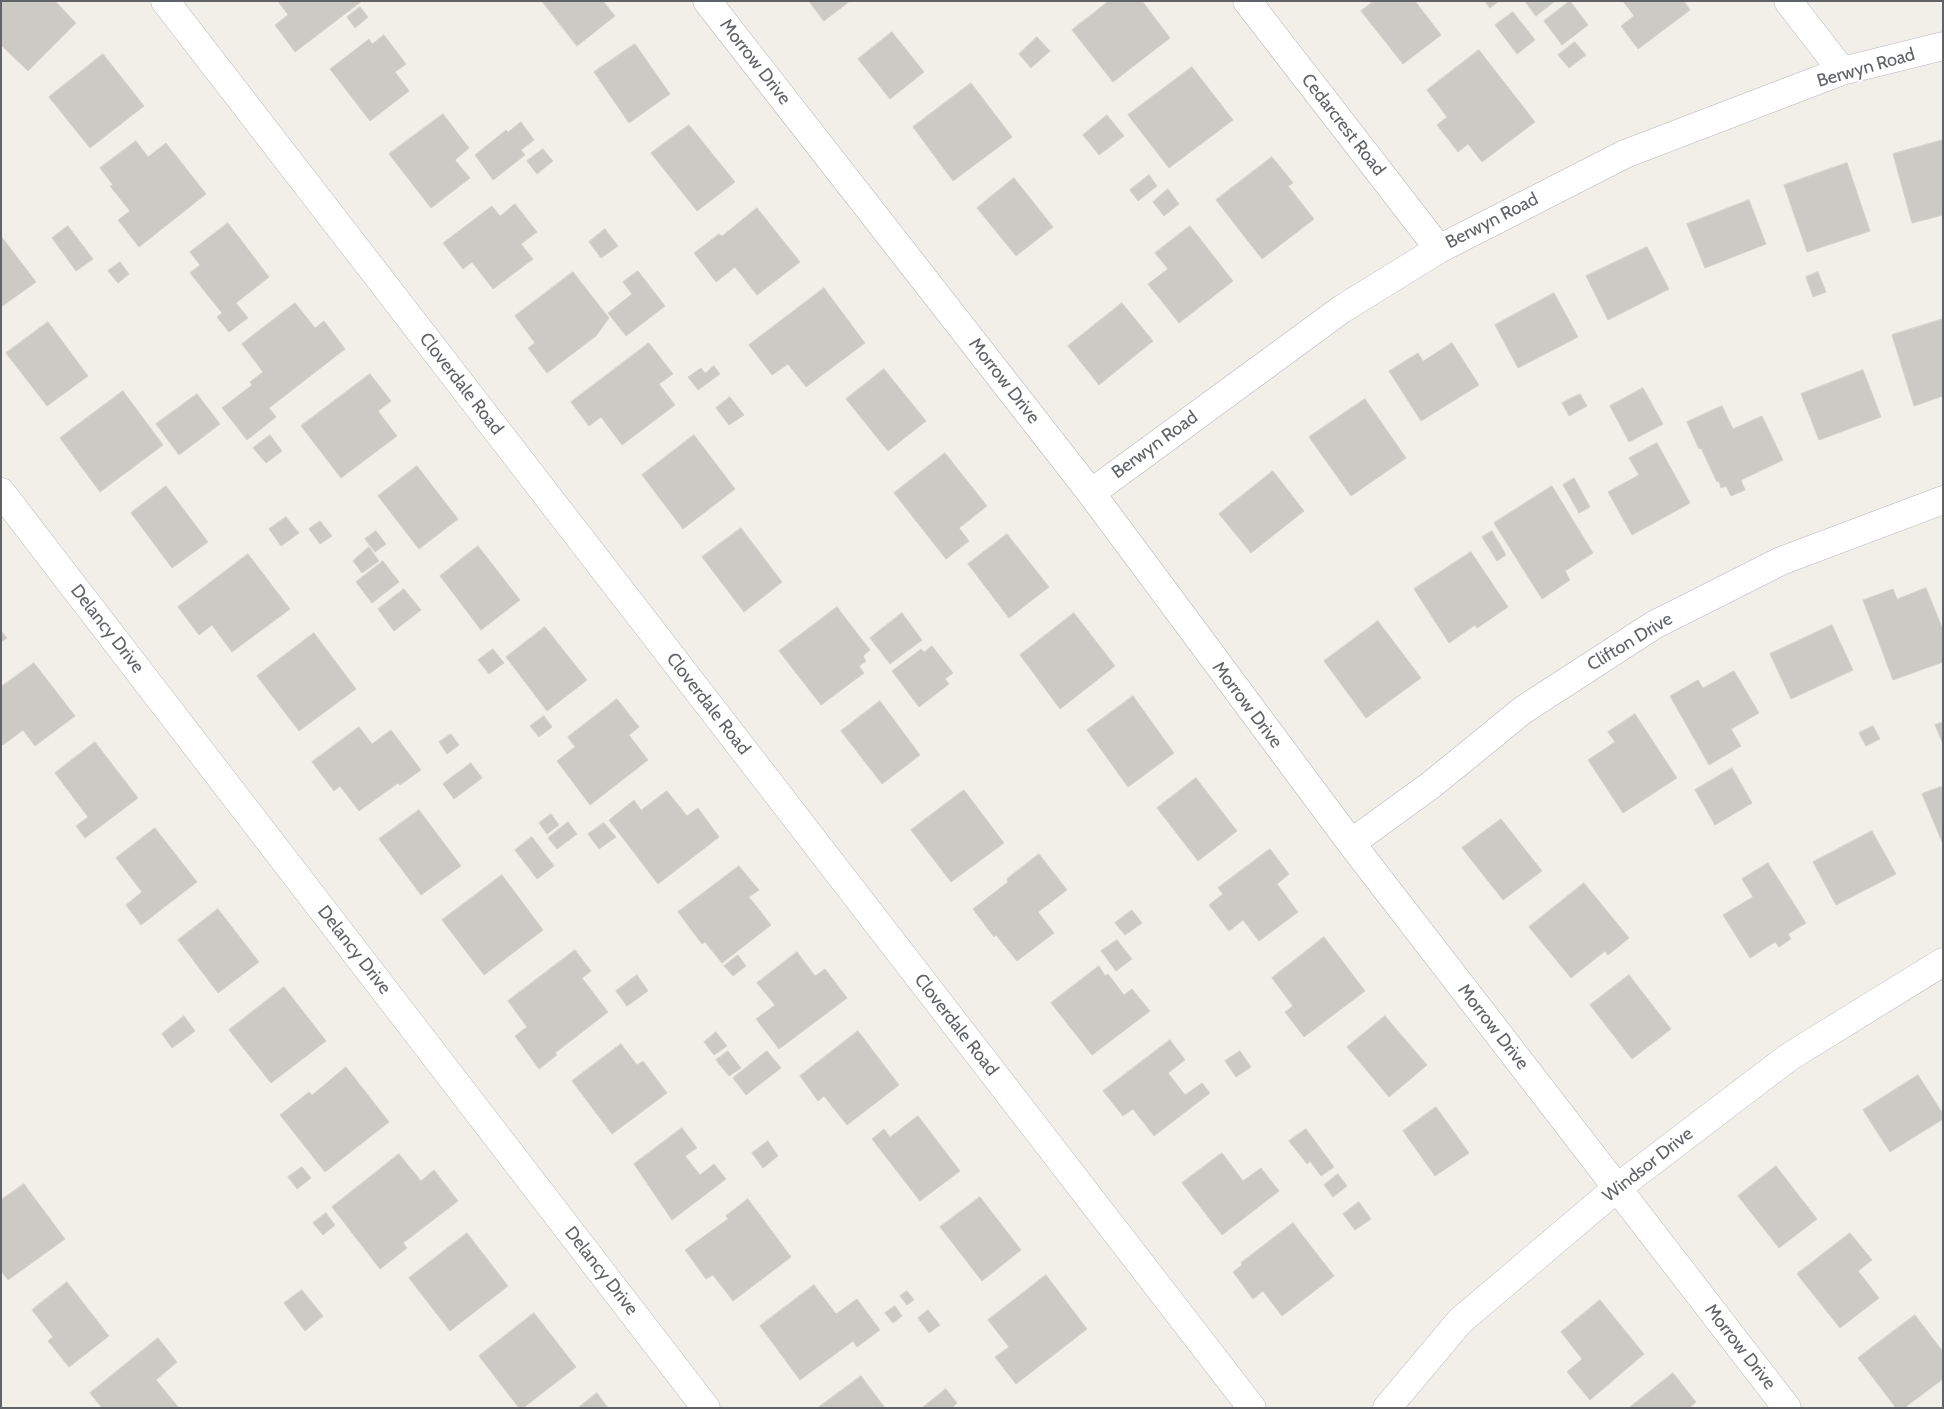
<!DOCTYPE html>
<style>
body{margin:0}
#map{position:relative;width:1944px;height:1409px;overflow:hidden;background:#f1efe8;font-family:Cabin,sans-serif}
canvas{display:block}
.frame{position:absolute;inset:0;border:2px solid #5f6368;pointer-events:none}
</style>
<div id="map">
<canvas width="1944" height="1409"></canvas>
<div class="frame"></div>
</div>
<script>
const c = document.querySelector('canvas').getContext('2d');
c.lineJoin = 'round';
function paint(path, color) {
  c.fillStyle = color;
  c.fill(path, 'evenodd');
}
function stroke(path, color, width, dash) {
  c.strokeStyle = color;
  c.lineWidth = width;
  c.lineCap = dash ? 'butt' : 'round';
  c.setLineDash(dash || []);
  c.stroke(path);
}
function write(font, color, halo, rows, align = 'center') {
  c.font = font + ' Cabin,sans-serif';
  c.lineWidth = 4;
  c.setLineDash([]);
  c.textBaseline = 'middle';
  c.strokeStyle = halo;
  c.fillStyle = color;
  for (const [text, x, y, turn = 0] of rows) {
    c.save();
    c.translate(x, y);
    c.rotate((+turn || 0) * Math.PI / 180);
    c.textAlign = isNaN(turn) ? turn : align;
    if (halo) c.strokeText(text, 0, 0);
    c.fillText(text, 0, 0);
    c.restore();
  }
}
const building = new Path2D(`
 M4,1h51l21,22 -48,48 -27,-26v-41z
 M278,1h84l-67,51 -20,-27 13,-10z
 M542,1h61l12,15 -38,30z
 M809,1h41l-26,20z
 M1109,1h33l28,37 -57,44 -41,-52z
 M1374,1h41l26,34 -38,29 -42,-53z
 M1485,1h14l-9,7z
 M1525,1h30l-19,15z
 M1570,1l18,24 -26,20 -18,-24z
 M1623,1h61l6,9 -52,39 -17,-23 13,-10z
 M360,7l8,10 -13,11 -8,-11z
 M1513,12l22,28 -18,14 -22,-29z
 M892,32l32,40 -34,27 -32,-40z
 M384,35l22,29 -11,8 14,19 -39,30 -40,-52 39,-30 3,5z
 M1037,37l13,14 -19,17 -12,-14z
 M1575,42l11,13 -17,13 -11,-13z
 M635,44l35,50 -41,29 -35,-51z
 M1479,50l56,72 -53,40 -14,-18 -10,8 -21,-27 10,-8 -20,-27z
 M103,54l41,52 -54,42 -41,-51z
 M1192,67l41,53 -64,48 -41,-53z
 M971,83l41,54 -59,44 -40,-54z
 M443,114l26,34 -14,12 15,18 -39,30 -42,-54z
 M1107,115l17,21 -25,19 -16,-20z
 M521,122l13,18 -13,10 4,5 -32,25 -18,-25 31,-25 2,2z
 M689,125l46,57 -38,29 -46,-58z
 M1943,140v75l-31,8 -19,-69z
 M136,141l12,16 18,-14 40,51 -67,53 -21,-27 12,-9 -20,-25 3,-1 -13,-17z
 M543,149l10,12 -16,13 -10,-13z
 M1272,157l21,26 -5,3 26,33 -52,40 -46,-59z
 M1847,163l23,68 -63,21 -23,-67z
 M1149,175l8,11 -19,15 -8,-11z
 M1014,178l39,49 -37,29 -39,-48z
 M1168,189l11,15 -15,12 -11,-14z
 M1749,200l17,44 -61,24 -18,-44z
 M515,204l22,28 -16,12 12,15 -40,30 -21,-27 -9,7 -20,-26 49,-37 8,10z
 M757,208l43,54 -43,33 -22,-28 -19,15 -22,-29 25,-19 3,2z
 M228,223l41,54 -33,26 12,15 -19,14 -12,-15 5,-4 -32,-40 10,-8 -10,-13z
 M68,226l25,33 -17,12 -24,-33z
 M1190,226l43,55 -54,42 -31,-39 20,-15 -13,-16z
 M605,229l13,17 -17,12 -12,-16z
 M1,236l35,46 -35,25z
 M1647,247l22,42 -61,31 -22,-44z
 M120,262l9,12 -11,9 -10,-12z
 M638,271l27,35 -39,30 -18,-23 24,-19 -9,-12z
 M573,272l36,46 -13,18 -49,37 -19,-25 7,-5 -20,-27z
 M1818,272l8,20 -13,5 -7,-20z
 M824,288l41,55 -59,44 -18,-23 -16,11 -23,-30z
 M1554,293l24,44 -60,31 -23,-43z
 M295,303l20,25 9,-7 21,28 -76,59 7,9 -29,23 -25,-32 30,-23 -2,-3 13,-10 -21,-28z
 M1122,303l31,38 -54,44 -31,-39z
 M1943,319v77l-29,10 -22,-71z
 M48,322l40,54 -41,30 -41,-53z
 M649,343l24,31 -14,10 16,21 -53,40 -21,-28 -12,9 -18,-24z
 M1452,343l27,42 -58,36 -32,-50 29,-18 5,8z
 M714,366l6,8 -22,16 -10,-13 13,-9 4,5z
 M884,369l42,52 -38,30 -42,-52z
 M1863,370l18,47 -62,23 -18,-46z
 M370,374l21,27 -13,10 19,25 -56,42 -40,-52z
 M1643,388l20,36 -34,18 -19,-36z
 M123,391l40,54 -63,47 -40,-54z
 M197,394l23,30 -41,31 -23,-31z
 M1580,394l7,12 -18,10 -7,-13z
 M730,397l14,18 -15,10 -13,-17z
 M1365,399l41,59 -55,38 -42,-59z
 M1722,406l11,23 29,-13 21,44 -42,20 4,10 -14,6 -5,-10 -5,2 -2,-7 -2,1 -16,-34 -2,1 -12,-27z
 M270,435l12,16 -16,12 -13,-15z
 M694,435l41,54 -52,40 -41,-54z
 M1657,443l33,60 -58,32 -24,-43 31,-17 -10,-17z
 M945,453l42,53 -28,22 10,13 -23,18 -52,-66z
 M417,466l41,53 -39,30 -41,-53z
 M1273,471l31,40 -53,42 -32,-39z
 M1574,478l16,29 -11,6 -16,-28z
 M166,486l42,56 -36,26 -41,-55z
 M1552,486l41,67 -28,18 5,9 -28,19 -48,-76z
 M286,517l13,16 -18,13 -12,-17z
 M320,521l12,15 -12,8 -11,-15z
 M741,528l41,54 -38,30 -42,-55z
 M376,531l10,13 -11,8 -10,-13z
 M1492,531l14,24 -9,6 -15,-24z
 M1007,534l42,53 -40,31 -41,-54z
 M478,546l42,54 -39,30 -41,-54z
 M369,547l10,14 -17,12 -9,-12z
 M1471,552l37,55 -31,21 -2,-3 -26,18 -35,-54z
 M248,554l42,55 -58,43 -20,-27 -13,10 -21,-28z
 M383,561l16,21 -27,21 -16,-21z
 M1926,588l17,42v32l-50,18 -30,-80 30,-11 4,10z
 M404,589l17,21 -27,21 -16,-22z
 M837,607l33,43 -7,6 3,5 -7,5 5,7 -43,32 -42,-54z
 M902,613l20,27 -32,24 -20,-26z
 M1074,613l41,53 -55,43 -40,-54z
 M1378,621l43,57 -55,40 -42,-57z
 M1832,625l21,45 -62,29 -21,-45z
 M545,627l42,53 -40,31 -41,-54z
 M1,631l6,7 -6,4z
 M314,633l42,56 -57,42 -42,-55z
 M932,646l21,27 -8,6 4,5 -30,23 -27,-36 29,-22 3,3z
 M493,649l11,14 -15,11 -11,-14z
 M34,663l41,53 -40,30 -12,-16 -20,15 -2,-2v-56z
 M1734,671l25,42 -28,16 10,17 -32,19 -39,-69 28,-16 5,8z
 M1133,696l41,57 -46,34 -41,-57z
 M617,699l22,28 -10,8 19,25 -58,45 -33,-44 18,-14 -7,-10z
 M880,701l40,54 -38,29 -41,-53z
 M1635,714l42,64 -54,35 -35,-53 27,-18 -7,-10z
 M544,716l8,11 -13,10 -9,-11z
 M1943,722v22l-8,-19z
 M1873,726l7,13 -14,7 -7,-13z
 M359,727l13,17 19,-14 30,40 -21,15 -2,-2 -39,28 -19,-25 -6,5 -22,-29z
 M451,734l8,11 -12,9 -8,-12z
 M95,742l43,56 -53,40 -9,-12 12,-9 -33,-44z
 M471,763l11,15 -28,21 -11,-15z
 M1732,768l20,35 -37,22 -20,-35z
 M1196,778l41,53 -39,30 -41,-53z
 M1943,786v58l-21,-50z
 M964,790l40,53 -53,39 -40,-52z
 M667,791l20,25 11,-8 21,29 -61,47 -49,-64 25,-20 7,10z
 M419,810l42,56 -40,29 -42,-56z
 M551,814l8,11 -12,9 -8,-11z
 M1501,819l41,52 -39,29 -41,-52z
 M568,822l9,12 -20,15 -9,-11z
 M604,823l12,14 -17,12 -11,-15z
 M155,828l42,54 -56,43 -15,-20 16,-13 -26,-34z
 M1872,831l24,43 -60,31 -23,-43z
 M532,837l22,29 -17,13 -22,-29z
 M1270,849l19,25 -12,10 21,28 -39,29 -16,-21 -14,11 -20,-26 14,-11 -5,-6z
 M1039,854l28,36 -29,22 16,21 -37,28 -21,-26 -2,2 -21,-28 35,-27 -1,-3z
 M1768,863l38,60 -18,11 3,5 -12,8 -4,-5 -25,16 -27,-43 30,-18 -11,-18z
 M739,866l20,24 -10,7 22,28 -49,38 -17,-21 -3,2 -24,-32z
 M502,875l41,55 -59,45 -42,-55z
 M1584,883l45,55 -21,17 -3,-4 -34,27 -42,-51z
 M218,909l41,53 -41,31 -40,-53z
 M1132,910l10,13 -17,12 -10,-12z
 M1324,937l41,54 -61,46 -19,-25 8,-6 -21,-28z
 M1117,940l15,19 -16,12 -15,-20z
 M575,950l16,21 -9,7 26,34 -53,41 2,2 -18,14 -24,-33 12,-9 -19,-26z
 M797,952l18,24 10,-7 22,29 -68,51 -23,-30 19,-14 -18,-22z
 M738,955l8,11 -13,10 -9,-10z
 M1099,966l6,10 3,-2 16,21 8,-6 18,22 -58,44 -41,-52z
 M637,975l11,16 -21,15 -11,-15z
 M1629,975l42,54 -39,30 -42,-54z
 M284,987l42,54 -55,42 -42,-53z
 M184,1016l11,15 -23,17 -10,-14z
 M1385,1016l42,49 -38,32 -42,-50z
 M858,1031l41,54 -52,40 -23,-29 -6,5 -18,-25z
 M716,1032l11,14 -13,9 -10,-13z
 M1170,1040l15,20 -17,13 17,22 17,-12 8,10 -56,43 -21,-27 -10,7 -20,-25z
 M621,1044l16,21 6,-4 24,32 -55,41 -40,-53z
 M728,1051l13,17 -12,8 -13,-16z
 M767,1051l14,17 -35,27 -13,-17z
 M1240,1051l11,16 -15,10 -11,-16z
 M346,1067l43,55 -64,50 -45,-57 29,-23 3,3z
 M1918,1075l25,39v5l-53,33 -27,-42z
 M1436,1107l33,46 -34,23 -32,-45z
 M918,1116l42,55 -40,30 -48,-62 12,-10 6,8z
 M682,1128l15,20 -12,8 15,19 14,-11 12,15 -54,41 -38,-56z
 M1306,1129l28,38 -13,9 -11,-15 -3,3 -18,-23z
 M768,1141l10,15 -15,12 -11,-15z
 M1222,1153l21,28 18,-13 18,23 -57,44 -40,-52z
 M399,1154l22,27 13,-11 24,31 -55,42 4,5 -27,21 -48,-62z
 M1776,1166l41,53 -38,29 -41,-52z
 M302,1167l9,11 -14,11 -9,-12z
 M1338,1174l9,12 -14,11 -9,-12z
 M24,1184l41,55 -57,41 -7,-9v-71z
 M980,1197l41,53 -39,31 -42,-54z
 M748,1199l43,58 -58,44 -20,-26 -7,4 -21,-29 43,-31 -2,-3z
 M1359,1202l12,17 -16,11 -12,-16z
 M326,1213l9,12 -12,10 -10,-12z
 M1293,1223l41,53 -52,40 -19,-25 -10,8 -20,-27 9,-7 -1,-2z
 M467,1233l41,53 -58,45 -41,-53z
 M1850,1233l22,27 -14,11 21,27 -39,30 -43,-54z
 M1046,1275l41,54 -71,55 -21,-27 14,-10 -21,-27z
 M67,1282l42,54 -40,31 -21,-26 5,-4 -21,-27z
 M814,1285l22,29 21,-15 23,31 -23,17 -4,-6 -53,39 -40,-54z
 M302,1290l21,26 -18,15 -21,-28z
 M907,1291l7,9 -7,5 -7,-9z
 M1600,1300l44,54 -54,46 -23,-28 15,-13 -21,-27z
 M895,1306l7,10 -9,7 -8,-10z
 M928,1310l12,15 -11,8 -11,-15z
 M534,1313l42,54 -53,41h-4l-40,-52z
 M1915,1315l28,37v27l-39,29h-8l-38,-50z
 M158,1338l19,24 -21,18 23,28h-77l-12,-15z
 M1673,1373l23,29 -7,6h-60z
 M861,1376l24,32 -66,-1z
 M946,1389l11,14 -5,5h-30z
 M597,1393l11,15h-30z`);
paint(building, '#cccac5');
stroke(building, '#d6d1c6', 1);
const minor = new Path2D(`
 M165,1l1087,1407
 M707,1l384,492 260,350 436,565
 M1247,1l192,248
 M1788,1l54,70
 M1,492l705,916
 M1091,493l251,-184 97,-60 186,-95 217,-83 101,-25
 M1351,843l80,-58 92,-75 131,-85 127,-64 162,-61
 M1387,1408l73,-87 157,-133 172,-131 154,-95`);
stroke(minor, '#b5b8bc', 29);
stroke(minor, '#fff', 28);
write('18px', '#5f6368', '#fff', [
 ["Morrow Drive",755,62,52],
 ["Berwyn Road",1866,68,-16],
 ["Cedarcrest Road",1343,125,52],
 ["Berwyn Road",1492,221,-27],
 ["Morrow Drive",1004,381,52],
 ["Cloverdale Road",461,384,52],
 ["Berwyn Road",1155,445,-36],
 ["Delancy Drive",107,629,52],
 ["Clifton Drive",1630,642,-31],
 ["Cloverdale Road",708,704,52],
 ["Morrow Drive",1247,705,53],
 ["Delancy Drive",354,950,52],
 ["Cloverdale Road",956,1025,52],
 ["Morrow Drive",1493,1027,52],
 ["Windsor Drive",1648,1165,-38],
 ["Delancy Drive",601,1271,52],
 ["Morrow Drive",1740,1347,52]
]);
</script>
